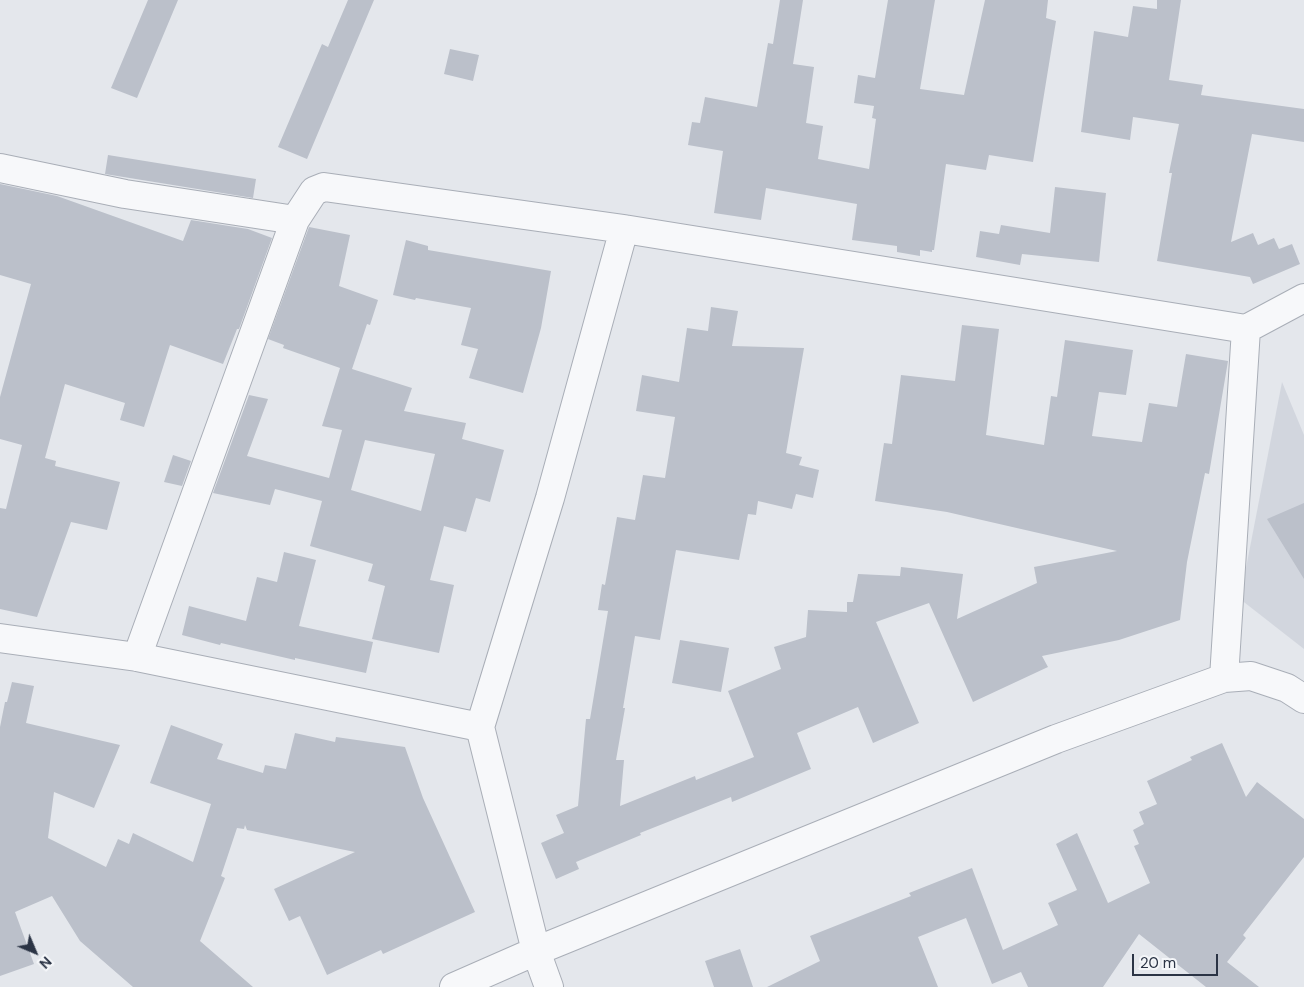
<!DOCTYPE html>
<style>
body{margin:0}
#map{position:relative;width:1304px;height:987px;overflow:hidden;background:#e4e7ec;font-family:"DM Sans",sans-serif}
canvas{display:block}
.north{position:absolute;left:10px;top:927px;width:50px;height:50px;-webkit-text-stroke:4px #f4f6f9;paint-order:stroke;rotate:135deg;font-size:14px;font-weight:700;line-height:20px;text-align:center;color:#2b3445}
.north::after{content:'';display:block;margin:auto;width:18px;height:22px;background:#2b3445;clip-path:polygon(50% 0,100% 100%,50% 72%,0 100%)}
.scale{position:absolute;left:1132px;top:954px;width:86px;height:22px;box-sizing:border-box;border:2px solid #2b3445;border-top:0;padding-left:6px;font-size:15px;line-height:18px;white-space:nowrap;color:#2b3445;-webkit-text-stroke:4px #f4f6f9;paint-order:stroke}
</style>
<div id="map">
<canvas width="1304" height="987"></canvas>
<div class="north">N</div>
<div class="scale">20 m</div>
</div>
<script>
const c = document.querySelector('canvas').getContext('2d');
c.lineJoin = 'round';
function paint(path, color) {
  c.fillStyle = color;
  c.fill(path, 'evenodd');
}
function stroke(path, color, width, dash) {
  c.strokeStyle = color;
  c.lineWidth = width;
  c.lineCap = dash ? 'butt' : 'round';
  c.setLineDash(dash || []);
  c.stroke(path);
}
paint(new Path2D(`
 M1282,382l22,53v214l-64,-50z`), '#d2d6de');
paint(new Path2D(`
 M148,0h30l-41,98 -26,-10z
 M348,0h26l-67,159 -29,-12 44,-103 6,3z
 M780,0h23l-10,64 21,3 -8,56 17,3 -5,33 51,10 7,-50 -4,-1 2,-12 -20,-3 4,-28 17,3 13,-78h47l-15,89 44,6 21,-95h63l-2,18 10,3 -23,141 -44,-7 -3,15 -40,-6 -12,86h-2v2l-12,-2v6l-23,-4v-6l-45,-6 5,-36 -91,-16 -5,32 -47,-7 9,-62 -35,-6 4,-23 8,1 5,-26 52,10 11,-64 5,1z
 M1157,0h24l-12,80 34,5 -2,10 103,14v33l-52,-8 -21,108 22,-9 5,12 16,-7 5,11 13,-5 8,20 -47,20 -3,-7 -93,-16 15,-88h-3l10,-49 -46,-7 -3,23 -49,-8 13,-101 34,6 5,-31 24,3z
 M450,49l29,6 -6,26 -29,-7z
 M108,155l148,24 -3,19 -148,-24z
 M0,184l57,12 126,45 8,-21 57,9 24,9 -33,91h-2l-14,35 -53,-19 -26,82 -24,-7 5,-17 -60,-19 -20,74 11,3 -1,5 65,16 -13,48 -36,-8 -34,95 -37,-8v-101l6,1 16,-64 -22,-6v-42l31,-113 -31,-9z
 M1055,187l51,6 -7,69 -77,-8 -2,11 -44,-8 4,-26 19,3 2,-9 49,8z
 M309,227l41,8 -11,51 39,14 -8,25 -3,-1 -15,45 60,19 -8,23 62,12 -4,16 42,11 -14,52 -14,-4 -10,34 -22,-6 -14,54 24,5 -15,68 -67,-14 13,-53 -17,-5 5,-17 -63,-18 12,-45 -47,-12 -5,16 -57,-12 36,-98 19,4 -21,57 82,22 13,-48 -20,-4 18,-58 -57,-20 1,-3 -16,-6zM365,440l70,14 -14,57 -70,-21z
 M406,240l22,6v4l123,21 -10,57 -18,65 -54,-15 9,-29 -17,-4 10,-37 -55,-10 -1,2 -22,-5z
 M711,307l27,4 -6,35 72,2 -18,105 16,4 -3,8 20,5 -6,28 -17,-4 -4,15 -34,-8 -2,14 -8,-1 -9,46 -63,-10 -16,90 -25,-4 -12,72h2l-9,52h8l-4,46 75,-30 1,4 58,-23 -26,-66 53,-22 -7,-22 32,-10 2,-27 39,2v-10h6l5,-28 42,2 1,-9 62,7 -6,45 80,-36 -3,-16 83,-16 -170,-39 -72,-11 9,-58 8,1 9,-69 54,6 7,-56 37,4 -13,106 58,10 7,-49 6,1 8,-57 68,10 -7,45 -27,-3 -7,44 50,6 7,-39 28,4 9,-53 42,7 -19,113 -4,-1 -18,89 -7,58 -61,20 -77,16 6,11 -75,35 -44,-99 -53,19 43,101 -46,20 -15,-36 -61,26 14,36 -79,33 -1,-5 -91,36 1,2 -65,27 3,7 -23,10 -15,-36 23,-10 -8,-18 22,-9 8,-87h4l18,-108 -10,-1 4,-26 3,1 12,-68 18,3 8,-45 22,3 10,-61 -39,-6 6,-36 37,7 8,-54 21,3z
 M173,455l18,6 -9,25 -18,-4z
 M1304,503v76l-37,-60z
 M284,552l32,8 -17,66 74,16 -7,31 -71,-15v2l-74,-17 -1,2 -38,-10 7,-29 57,15 11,-44 20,5z
 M680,640l49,8 -8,44 -49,-9z
 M12,682l22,4 -8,37 94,22 -26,63 -40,-16 -6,46 58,29 12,-28 11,5 4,-11 60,29 18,-58 -61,-21 21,-58 52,19 -6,15 46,14 2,-8 21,4 9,-36 40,9 1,-5 69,10 18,51 52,114 -92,42 -2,-4 -54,25 -27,-59 -11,5 -15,-32 81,-37 -108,-22 -2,-5 -1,4 -7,-1 -16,48 4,2 -25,63 53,46h-120l-53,-46 -28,-45 -37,16 19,52 -34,12v-249l5,-25h2z
 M1222,743l24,54 11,-15 47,37v38l-61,78 3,3 -19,24 32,25h-53l-67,-53 -36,53h-75l-7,-15 -29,12 -26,-66 -48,19 20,50h-171l53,-26 -10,-25 101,-40 -2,-3 63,-25 31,82 55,-25 -10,-22 29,-13 -21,-46 21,-11 31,70 42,-20 -16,-37 5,-2 -6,-14 11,-6 -5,-12 18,-8 -10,-23 45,-21 -2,-3z
 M740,949l13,38h-39l-9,-26z`), '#bbc0ca');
const minor = new Path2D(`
 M0,168l125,26 170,26
 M0,638l137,19 343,70
 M137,657l158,-437 19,-29 10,-4 300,42 622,100
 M1224,678l22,-349 58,-31
 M454,987l82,-36 520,-212 168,-61 27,-2 36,12 17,11
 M549,987l-13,-36 -56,-224 70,-229 74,-269`);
stroke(minor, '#a9aeb7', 30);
stroke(minor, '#f7f8fa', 28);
</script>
